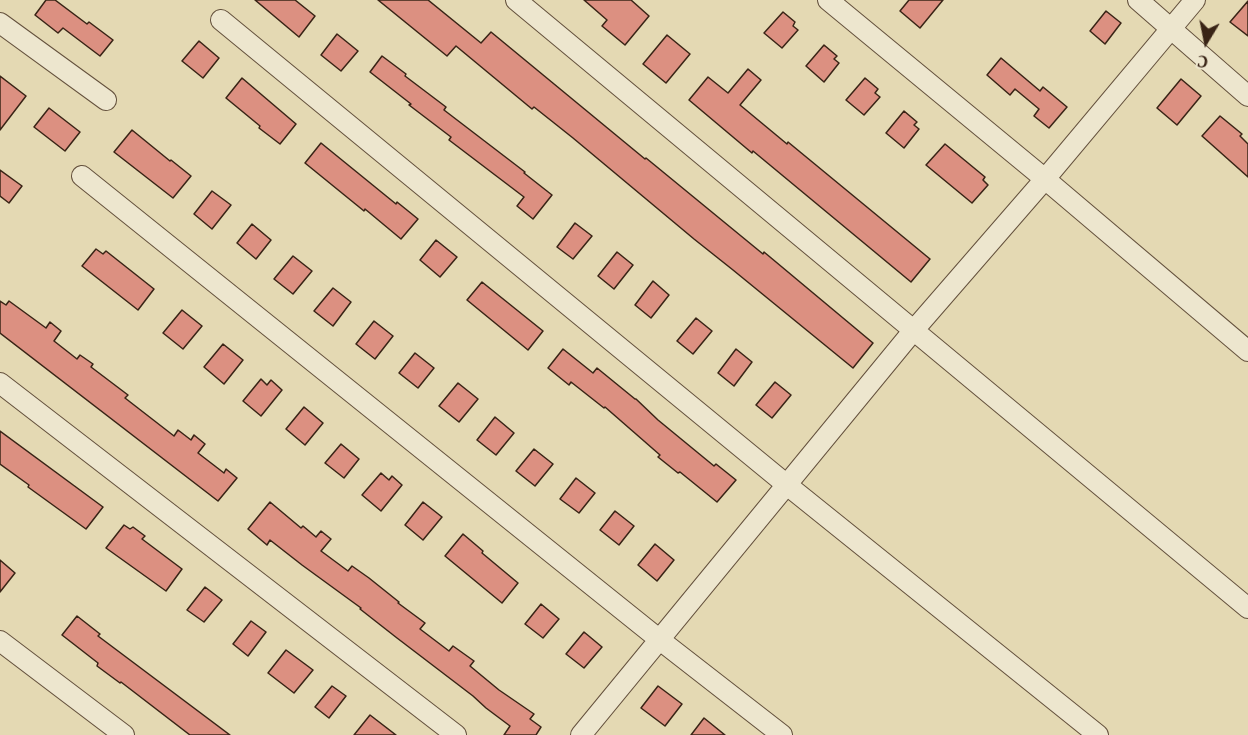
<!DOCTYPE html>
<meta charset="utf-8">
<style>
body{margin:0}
#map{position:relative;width:1248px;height:735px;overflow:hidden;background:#e4d9b3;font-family:Vollkorn,serif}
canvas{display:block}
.north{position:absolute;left:1176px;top:12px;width:60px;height:60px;-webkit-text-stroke:4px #ede6ce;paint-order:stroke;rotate:190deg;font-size:16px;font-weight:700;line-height:24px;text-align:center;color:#392416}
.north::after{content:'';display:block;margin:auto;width:21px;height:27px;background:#392416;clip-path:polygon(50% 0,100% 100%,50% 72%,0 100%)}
</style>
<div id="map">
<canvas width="1248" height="735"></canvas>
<div class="north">С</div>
</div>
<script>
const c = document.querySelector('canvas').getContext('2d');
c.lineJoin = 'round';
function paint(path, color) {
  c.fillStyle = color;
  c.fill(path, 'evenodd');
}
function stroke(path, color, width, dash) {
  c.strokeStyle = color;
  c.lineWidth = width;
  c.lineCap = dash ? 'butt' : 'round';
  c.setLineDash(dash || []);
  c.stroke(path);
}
const building = new Path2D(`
 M46,0h9l32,24 2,-2 24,18 -13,16 -37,-28 -5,5 -23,-18z
 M255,0h40l20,16 -16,21z
 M378,0h50l53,43 10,-11 154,127 1,-1 117,96 1,-2 109,91 -20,25 -120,-98 -39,-31 -121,-101 -39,-31 -2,2 -76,-63 -9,10z
 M584,0h47l18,16 -24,29 -23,-19 5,-6z
 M909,0h34l-23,28 -20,-17z
 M1248,1v35l-18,-14z
 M1106,11l15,12 -16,21 -15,-13z
 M783,12l12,10 -2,4 5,4 -16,18 -18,-15z
 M337,34l21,17 -17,20 -20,-16z
 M667,35l23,19 -24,29 -23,-19z
 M199,41l20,17 -16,20 -21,-17z
 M824,45l13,11 -3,3 5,4 -15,19 -18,-16z
 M382,56l24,18 -1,2 41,31 -2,3 81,62 -1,1 28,22 -19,24 -16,-13 7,-9 -75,-57 2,-3 -42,-32 2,-1 -41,-32z
 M1001,58l39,33 3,-4 24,20 -18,21 -15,-12 5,-7 -24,-20 -5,6 -23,-20z
 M748,69l13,11 -21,25 47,39 1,-2 142,117 -19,23 -158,-131 -1,2 -63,-53 19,-23 20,16z
 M0,76l26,20 -26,34z
 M242,78l54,46 -16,20 -21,-16 1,-2 -34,-28z
 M865,78l13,11 -3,4 5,4 -16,18 -18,-15z
 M1181,79l20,17 -24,29 -20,-17z
 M49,108l31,24 -15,19 -31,-24z
 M904,111l13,11 -3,3 5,4 -15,19 -18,-15z
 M1220,116l22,18 -2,2 8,8v33l-46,-41z
 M132,130l38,31 1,-1 20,16 -18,22 -59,-46z
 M321,143l75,61 1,-2 21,17 -17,20 -36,-30 -1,2 -59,-48z
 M945,144l40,33 -2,3 5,5 -16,18 -46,-38z
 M0,170l22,16 -13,17 -9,-7z
 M212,191l19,14 -19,24 -18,-15z
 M575,223l17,13 -19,23 -16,-12z
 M252,224l19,16 -15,19 -19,-16z
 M436,240l21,17 -17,20 -20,-17z
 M96,249l7,5 3,-3 48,38 -16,21 -56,-44z
 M617,252l16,13 -19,24 -16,-13z
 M293,256l19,15 -19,23 -19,-15z
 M653,281l16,14 -18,23 -16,-13z
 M482,282l61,49 -15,19 -61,-50z
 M333,288l18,14 -18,24 -19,-15z
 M0,301l6,4 3,-4 37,27 4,-6 11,9 -7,10 23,18 3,-4 13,9 -2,3 37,28 -3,3 49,38 4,-6 13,10 3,-5 11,9 -7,9 26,20 2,-4 11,9 -19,23 -218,-168z
 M182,310l20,16 -19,23 -20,-16z
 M696,318l16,13 -19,23 -16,-13z
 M374,321l19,15 -18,23 -19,-15z
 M223,344l20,16 -19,24 -20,-17z
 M563,349l30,24 4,-5 38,31h1l22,21 56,46 2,-2 20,16 -19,22 -37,-30 -2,1 -20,-16 2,-2 -55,-48 -1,1 -33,-26 -2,3 -21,-17z
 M736,349l16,13 -18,24 -16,-13z
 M415,353l19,15 -16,20 -19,-15z
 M261,379l6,6 4,-5 11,10 -21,26 -18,-15z
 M775,382l16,13 -19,23 -16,-13z
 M458,383l20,16 -19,23 -20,-16z
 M304,407l19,16 -18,22 -19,-16z
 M495,417l19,16 -18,22 -19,-15z
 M0,431l103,76 -17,22 -58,-42 1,-2 -29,-21z
 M341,444l18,15 -15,19 -19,-15z
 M534,449l19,15 -18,22 -19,-15z
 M381,473l8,7 3,-4 10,9 -21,26 -19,-16z
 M576,478l19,15 -16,20 -19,-14z
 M270,502l31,26 2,-2 13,11 5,-6 10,8 -10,12 27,20 4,-5 17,12 30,24 -1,1 27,20 -5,6 29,22 4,-5 21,15 -4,5 29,24 35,24 -4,5 11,8 -5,8h-32l6,-9 -24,-18 -13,-12 -76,-58 -37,-29 1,-1 -59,-43 -32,-25 -3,5 -19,-16z
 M423,502l19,15 -19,23 -18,-15z
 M615,511l19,15 -15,19 -19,-15z
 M124,525l6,4 3,-2 12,9 -3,3 40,30 -16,22 -60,-43z
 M463,534l20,17 -1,2 36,30 -16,20 -57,-47z
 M655,544l19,16 -17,21 -19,-16z
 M0,560l15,13 -15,19z
 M205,587l17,13 -18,22 -17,-12z
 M541,604l18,15 -16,19 -18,-14z
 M77,616l23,18 -2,2 132,99h-40l-69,-53 -1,1 -23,-17 1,-3 -36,-28z
 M251,621l15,11 -18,24 -15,-12z
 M584,632l18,15 -18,21 -18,-14z
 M286,650l27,20 -19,23 -26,-20z
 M332,686l14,10 -17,22 -14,-11z
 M658,686l24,18 -17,22 -24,-18z
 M370,715l26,20h-42z
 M704,718l21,17h-34z`);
paint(building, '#dc9081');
stroke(building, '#392416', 1.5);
const minor = new Path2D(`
 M516,0l732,608
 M828,0l217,179 203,172
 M1138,0l110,96
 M221,20l566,465 311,250
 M0,23l106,77
 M82,176l578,464 122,95
 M0,383l456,352
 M0,641l124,94
 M581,735l332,-404 132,-152 150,-179`);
stroke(minor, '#64513d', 22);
stroke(minor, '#ede6ce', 20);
</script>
